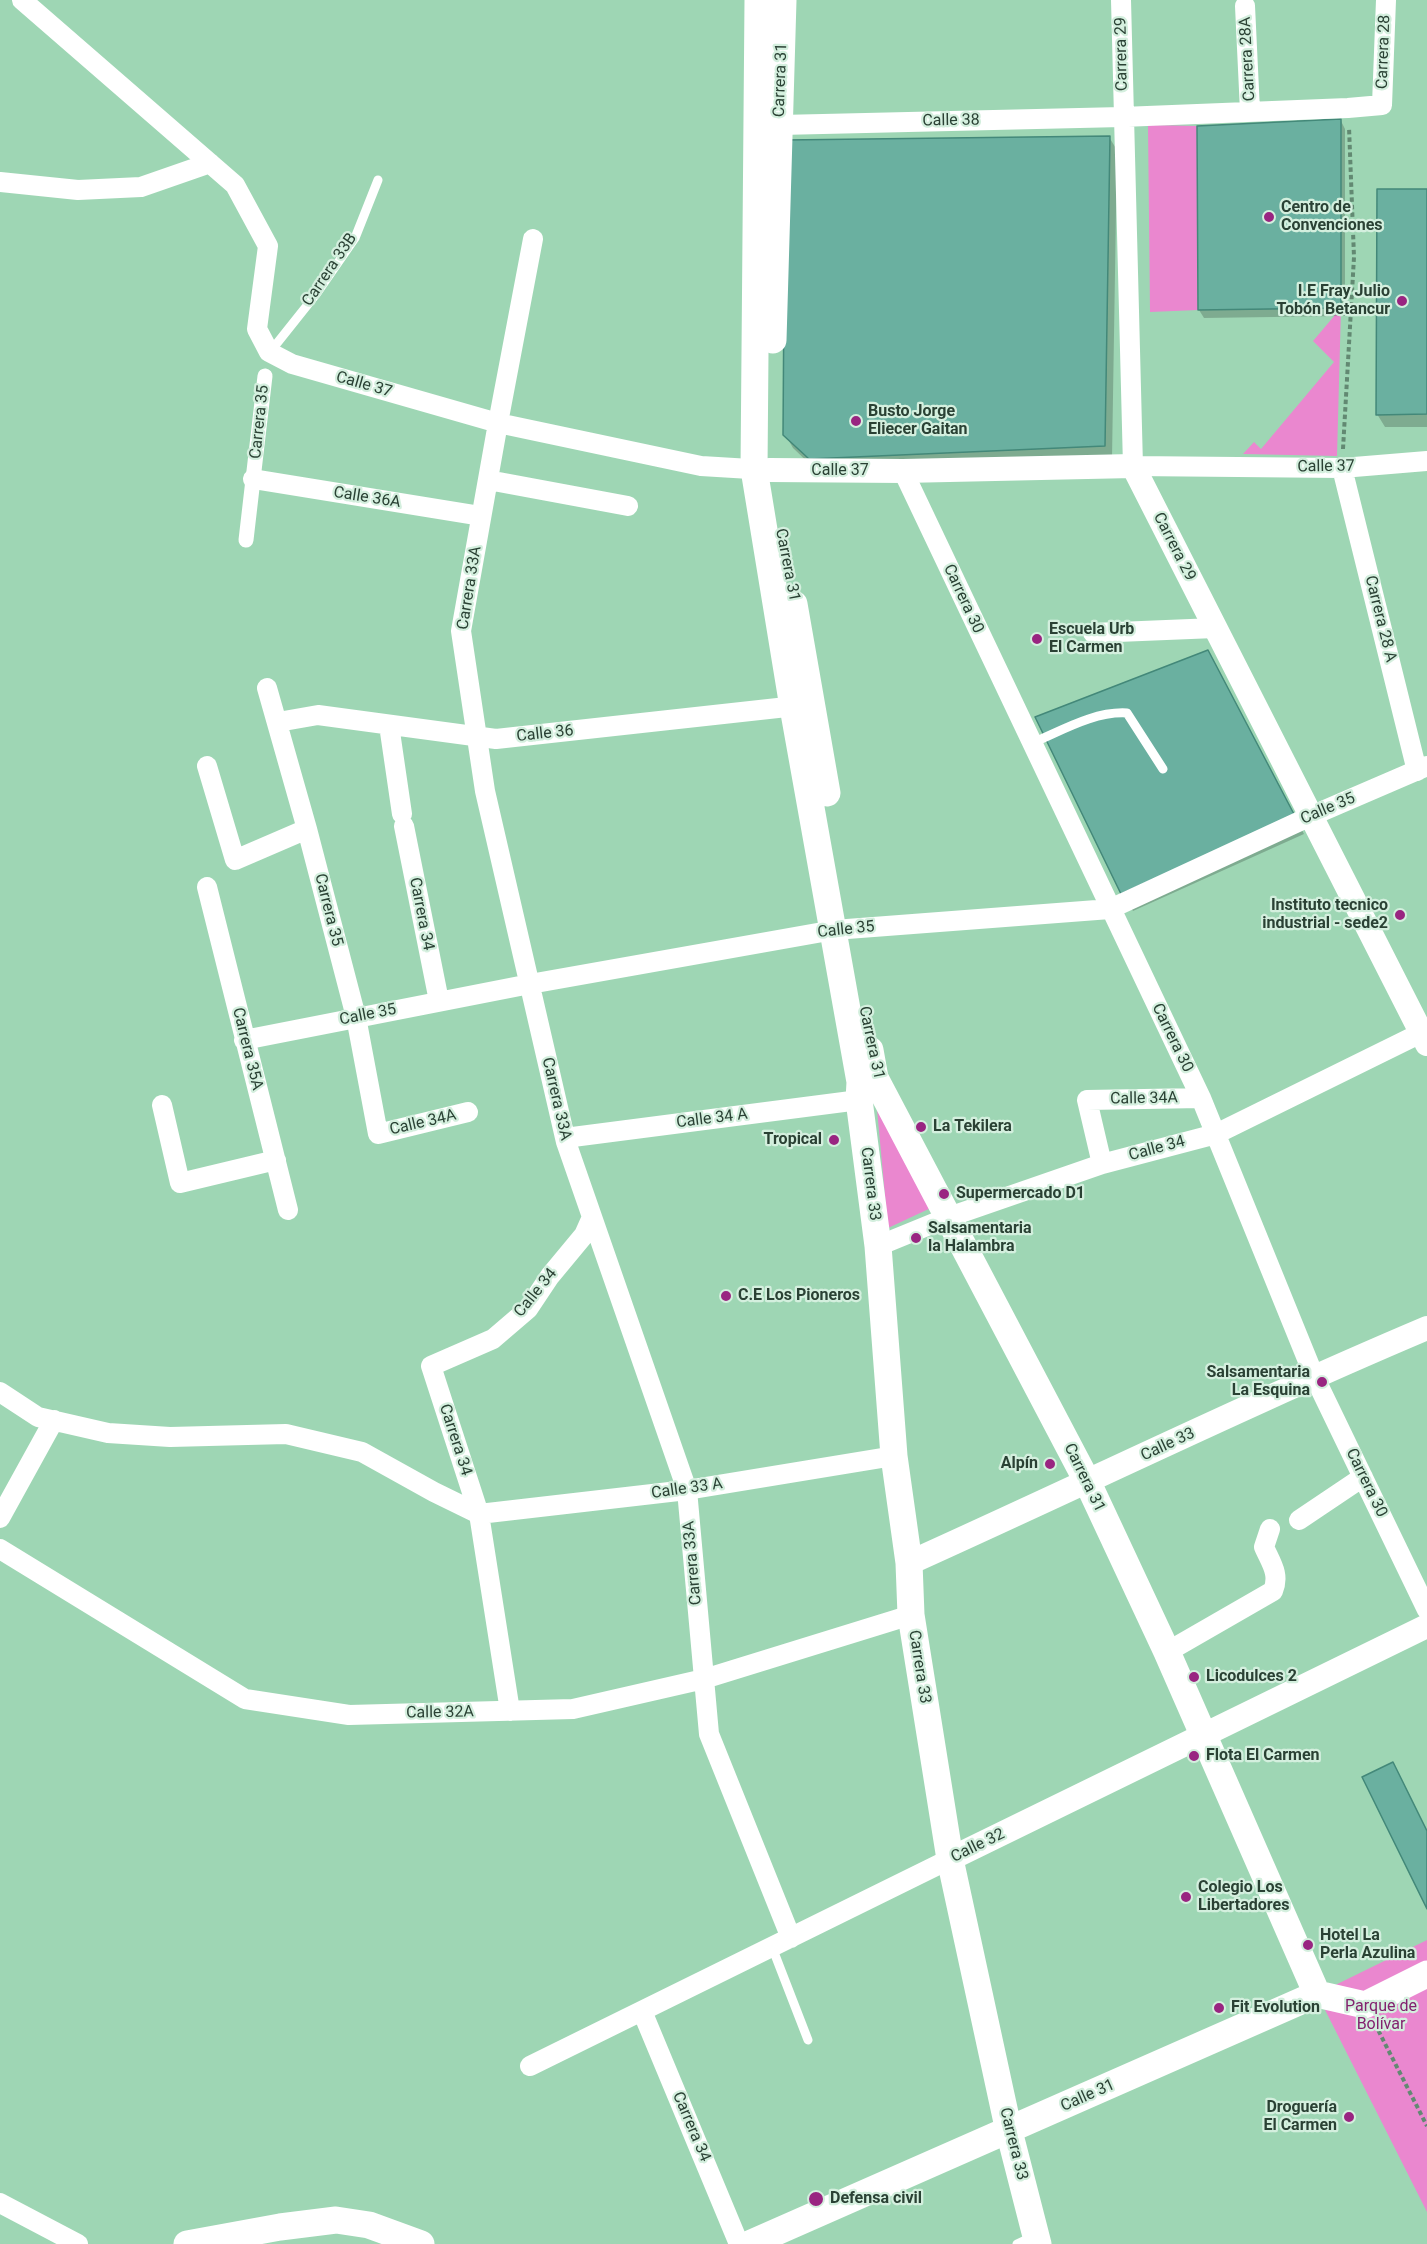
<!DOCTYPE html>
<meta charset="utf-8">
<style>
body{margin:0}
canvas{display:block;background:#9ed6b4}
</style>
<canvas width="1427" height="2244"></canvas>
<script>
const c = document.querySelector('canvas').getContext('2d');
c.lineJoin = 'round';
function paint(path, color) {
  c.fillStyle = color;
  c.fill(path, 'evenodd');
}
function stroke(path, color, width, dash) {
  c.strokeStyle = color;
  c.lineWidth = width;
  c.lineCap = dash ? 'butt' : 'round';
  c.setLineDash(dash || []);
  c.stroke(path);
}
function write(font, color, halo, rows, align = 'center') {
  c.font = font + ' Roboto,sans-serif';
  c.lineWidth = 4.5;
  c.setLineDash([]);
  c.textBaseline = 'middle';
  c.strokeStyle = halo;
  c.fillStyle = color;
  for (const [text, x, y, turn = 0] of rows) {
    c.save();
    c.translate(x, y);
    c.rotate((+turn || 0) * Math.PI / 180);
    c.textAlign = isNaN(turn) ? turn : align;
    if (halo) c.strokeText(text, 0, 0);
    c.fillText(text, 0, 0);
    c.restore();
  }
}
paint(new Path2D(`
 M1148,125l49,1 1,184 -48,2z
 M1341,308l-4,148 -94,-2 11,-12 7,7 73,-87 -21,-21z
 M877,1109l56,98 -45,21z
 M1427,1940v272l-110,-218z`), '#ea87cf');
paint(new Path2D(`
 M1341,121l4,8v187l-141,2 -5,-8z
 M1109,137l8,13 -5,309 -294,13 -25,-24 -8,-14z
 M1427,190v237h-42l-8,-13z
 M1218,669l86,165 -171,77 -11,-18z`), '#0003');
const building = new Path2D(`
 M1341,119v189l-143,2 -1,-184z
 M1110,136l-5,310 -296,13 -26,-24 2,-295z
 M1377,189h50v225l-51,1z
 M1208,650l87,166 -174,78 -86,-177z
 M1393,1762l34,69v78l-65,-132z`);
paint(building, '#6ab0a0');
stroke(building, '#438879', 1.5);
stroke(new Path2D(`
 M1343,449l11,-192 -5,-130
 M1375,2024l52,102`), '#628972', 4, [4.5, 3]);
stroke(new Path2D(`
 M270,352l47,-59 38,-55 23,-58
 M1032,743c29,-12 62,-32 95,-30l36,56
 M772,1947l36,93
 M1017,2244l17,-8`), '#fff', 9);
stroke(new Path2D(`
 M246,540l19,-164`), '#fff', 15);
stroke(new Path2D(`
 M22,0l213,185 33,61 -11,83 12,23 23,12 206,59 203,43 66,4
 M1121,0l12,466 209,2 85,-7
 M1245,6l5,105
 M780,125l342,-8 226,-9 34,-3 4,-105
 M0,182l78,8 63,-3 69,-24
 M533,239l-35,184 -37,208 24,160 81,351 121,348 22,244 82,204
 M1342,468l75,303
 M903,471l298,627 113,278 113,234
 M253,479l228,37
 M488,480l140,26
 M1093,633l122,-5
 M267,688l40,141 49,188 22,117 90,-22
 M278,722l40,-7 178,24 309,-34
 M389,725l13,89
 M207,766l28,94 72,-31
 M404,826l35,175
 M207,887l81,323
 M244,1040l286,-56 304,-54 276,-21 201,-93 116,-50
 M162,1105l18,78 96,-23
 M565,1138l294,-38
 M1102,1164l-15,-64 114,-2
 M878,1246l71,-29 153,-53 114,-30 211,-104
 M0,1392l38,25 70,16 62,4 116,-3 76,18 72,40 45,22
 M479,1514l208,-24 207,-34
 M0,1518l54,-98
 M1299,1520l64,-43
 M0,1549l245,150 104,16 224,-6 131,-30 207,-64
 M1167,1652l106,-61c7,-17 -2,-28 -9,-44l6,-18
 M510,1711l-31,-197 -48,-148 62,-27 35,-30 22,-33 34,-41 8,-18
 M642,2011l97,233
 M530,2066l420,-207
 M0,2203l78,41`), '#fff', 20);
stroke(new Path2D(`
 M769,470l134,1 230,-5 294,578
 M909,1563c173,-78 343,-161 518,-235
 M950,1859l477,-233`), '#fff', 24);
stroke(new Path2D(`
 M758,0l-4,469 39,238 67,375 -1,18 19,146 16,210 15,107 2,52 39,244 58,268 30,117
 M773,340l10,-340
 M794,604l33,189
 M870,1050l5,28 213,405 79,169 150,342
 M187,2244l93,-17 56,-7 33,5 52,19
 M749,2244l568,-250 48,11 62,-31`), '#fff', 27);
for (const [x, y, r, color] of [
 [1269,217,6,"#992581"],
 [1402,301,6,"#992581"],
 [856,421,6,"#992581"],
 [1037,639,6,"#992581"],
 [1400,915,6,"#992581"],
 [921,1127,6,"#992581"],
 [834,1140,6,"#992581"],
 [944,1194,6,"#992581"],
 [916,1238,6,"#992581"],
 [726,1296,6,"#992581"],
 [1322,1382,6,"#992581"],
 [1050,1464,6,"#992581"],
 [1194,1677,6,"#992581"],
 [1194,1756,6,"#992581"],
 [1186,1897,6,"#992581"],
 [1308,1945,6,"#992581"],
 [1219,2008,6,"#992581"],
 [1349,2117,6,"#992581"],
 [816,2199,8,"#992581"]
]) {
  const dot = new Path2D();
  dot.arc(x, y, r, 0, 2 * Math.PI);
  c.fillStyle = color;
  c.fill(dot);
  stroke(dot, '#d4efde', 2);
}
write('16px', '#2a4134', '#d4efde', [
 ["Carrera 28",1384,52,-88],
 ["Carrera 29",1122,54,-91],
 ["Carrera 28A",1248,59,-93],
 ["Carrera 31",781,80,-88],
 ["Calle 38",951,121,-1],
 ["Carrera 33B",330,270,-56],
 ["Calle 37",364,385,16],
 ["Carrera 35",260,422,-84],
 ["Calle 37",1326,467,-1],
 ["Calle 37",840,471],
 ["Calle 36A",367,498,9],
 ["Carrera 29",1174,547,63],
 ["Carrera 31",787,565,79],
 ["Carrera 33A",470,588,-81],
 ["Carrera 30",963,599,65],
 ["Carrera 28 A",1380,619,76],
 ["Calle 36",545,734,-6],
 ["Calle 35",1328,809,-23],
 ["Carrera 35",328,910,76],
 ["Carrera 34",421,914,79],
 ["Calle 35",846,930,-6],
 ["Calle 35",368,1015,-11],
 ["Carrera 30",1172,1038,64],
 ["Carrera 31",871,1043,78],
 ["Carrera 35A",247,1049,76],
 ["Carrera 33A",556,1099,77],
 ["Calle 34A",1144,1099,-1],
 ["Calle 34 A",712,1119,-7],
 ["Calle 34A",423,1123,-13],
 ["Calle 34",1157,1149,-15],
 ["Carrera 33",870,1184,83],
 ["Calle 34",536,1293,-51],
 ["Carrera 34",455,1440,72],
 ["Calle 33",1168,1445,-25],
 ["Carrera 31",1084,1478,64],
 ["Carrera 30",1366,1483,64],
 ["Calle 33 A",687,1489,-8],
 ["Carrera 33A",693,1563,-95],
 ["Carrera 33",919,1667,81],
 ["Calle 32A",440,1713,-1],
 ["Calle 32",978,1846,-26],
 ["Calle 31",1088,2096,-24],
 ["Carrera 34",691,2127,67],
 ["Carrera 33",1013,2144,76]
]);
write('bold 16px', '#2a4134', '#d4efde', [
 ["Centro de",1281,208],
 ["Convenciones",1281,226],
 ["I.E Fray Julio",1390,292,"right"],
 ["Tobón Betancur",1390,310,"right"],
 ["Busto Jorge",868,412],
 ["Eliecer Gaitan",868,430],
 ["Escuela Urb",1049,630],
 ["El Carmen",1049,648],
 ["Instituto tecnico",1388,906,"right"],
 ["industrial - sede2",1388,924,"right"],
 ["La Tekilera",933,1127],
 ["Tropical",822,1140,"right"],
 ["Supermercado D1",956,1194],
 ["Salsamentaria",928,1229],
 ["la Halambra",928,1247],
 ["C.E Los Pioneros",738,1296],
 ["Salsamentaria",1310,1373,"right"],
 ["La Esquina",1310,1391,"right"],
 ["Alpín",1038,1464,"right"],
 ["Licodulces 2",1206,1677],
 ["Flota El Carmen",1206,1756],
 ["Colegio Los",1198,1888],
 ["Libertadores",1198,1906],
 ["Hotel La",1320,1936],
 ["Perla Azulina",1320,1954],
 ["Fit Evolution",1231,2008],
 ["Droguería",1337,2108,"right"],
 ["El Carmen",1337,2126,"right"],
 ["Defensa civil",830,2199]
], 'left');
write('16px', '#83226f', '#d4efde', [
 ["Parque de",1381,2007],
 ["Bolívar",1381,2025]
]);
</script>
